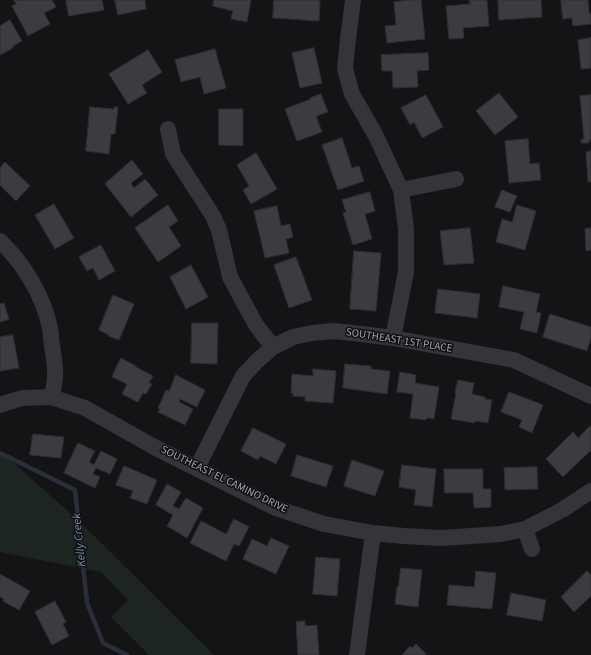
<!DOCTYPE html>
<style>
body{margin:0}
canvas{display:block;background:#141315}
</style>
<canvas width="591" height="655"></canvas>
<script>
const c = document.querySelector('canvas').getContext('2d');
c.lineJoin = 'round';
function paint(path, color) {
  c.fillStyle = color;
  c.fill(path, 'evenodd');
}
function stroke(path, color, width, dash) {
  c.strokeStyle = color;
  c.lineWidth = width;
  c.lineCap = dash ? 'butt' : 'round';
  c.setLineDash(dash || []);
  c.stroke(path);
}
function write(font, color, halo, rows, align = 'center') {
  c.font = font + ' "Source Sans 3",sans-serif';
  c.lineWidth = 3;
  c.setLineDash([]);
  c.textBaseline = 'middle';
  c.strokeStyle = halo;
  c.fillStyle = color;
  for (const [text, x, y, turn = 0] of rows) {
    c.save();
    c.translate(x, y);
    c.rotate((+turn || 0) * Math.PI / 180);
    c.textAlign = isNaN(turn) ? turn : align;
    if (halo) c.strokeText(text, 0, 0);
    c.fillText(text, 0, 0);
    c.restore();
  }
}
paint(new Path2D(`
 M0,451l80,71 134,133h-65l-38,-38 17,-17 -27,-28 -101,-20z`), '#1d2520');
stroke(new Path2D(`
 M0,453l75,37 12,113 16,40 24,12`), '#292f3a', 4.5);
const building = new Path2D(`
 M14,0h38l4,7 -12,6 6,11 -22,12 -16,-30 4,-2z
 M66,0h36l2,10 -35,6z
 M115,0h30l1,9 -28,6z
 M214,0h37l-4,22 -16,-3 2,-8 -20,-5z
 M274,0h46l-1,21 -46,-3z
 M410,0h11l4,39 -38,4 -2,-17 11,-1 -2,-23z
 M469,0h18l2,26 -26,2 1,10 -15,1 -3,-33 24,-2z
 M498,0h43l1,17 -43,3z
 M561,0h27l1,13h2v11l-18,2 -1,-8 -9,1z
 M10,20l12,21 -9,5v2l-13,7v-29z
 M591,38v30l-10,1 -3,-29z
 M314,48l8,35 -22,5 -8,-35z
 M215,49l11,39 -22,6 -4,-17 -19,5 -6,-22z
 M148,50l14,22 -20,13 5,8 -19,11 -19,-30z
 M428,53l1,17 -12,1 1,16 -25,1 -1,-17h-10l-1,-16z
 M499,93l19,24 -23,18 -19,-24z
 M321,94l7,18 -12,4 6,16 -25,9 -12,-32 26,-10 -1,-1z
 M426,95l17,32 -21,11 -8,-16 -4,3 -9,-17z
 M591,95v45h-2v3h-8v-4h3l-4,-43z
 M90,107l24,2v-2h4l-3,27h-4l-2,20 -23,-3z
 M219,109h24v37l-24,-1z
 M342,138l10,30 7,-2 5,15 -26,9 -16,-45z
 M528,139l2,25 9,-1 2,17 -32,3 -4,-42z
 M591,151v31h-3l-2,-30z
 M256,153l21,36 -26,15 -8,-14 6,-4 -12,-21z
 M132,160l11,14 -12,9 3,5 11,-9 13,16 -27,22 -26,-33z
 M5,162l25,24 -14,15 -16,-16v-17z
 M502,190l15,6 -7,16 -15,-5z
 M370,192l5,19 -10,3 7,25 -19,6 -10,-32 3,-1 -4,-12z
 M54,204l20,34 -19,11 -20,-34z
 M168,205l10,16 -9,6 12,19 -23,16 -23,-34z
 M517,205l19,6 -11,39 -29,-8 6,-23 10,3z
 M277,206l4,20 9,-2 3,13 -7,2 3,14 -24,5 -11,-47z
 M470,228l4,35 -30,2 -4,-34z
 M591,228v22l-5,1 -1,-22z
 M101,245l14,26 -16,9 -6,-12 -6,3 -8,-14z
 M354,251l27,2 -5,58 -26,-2z
 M296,257l16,43 -23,8 -15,-43z
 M191,265l17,32 -22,12 -16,-32z
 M503,286l37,8 -4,18 5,1 -4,20 -17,-4 4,-17 -25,-5z
 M438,289l42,5 -3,24 -42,-5z
 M113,295l21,9 -15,36 -11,-4 1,-1 -10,-5z
 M4,303l5,16 -8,3h-1v-18z
 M550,314l41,13v10l-4,14 -44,-14z
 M192,323h26l-1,41 -26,-1z
 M13,335l6,33 -19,3v-34z
 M121,358l15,8v1l17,9 -4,7 3,1 -6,10 -3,-1 -5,9 -16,-8 5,-10 -15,-7z
 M345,364l26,2v3l19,2 -3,23 -44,-6z
 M313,369l23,2 -3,32 -28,-2v-4l-12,-1v-3h-2l1,-19 21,2z
 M400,372l16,3 -1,8 24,4 -5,32 -7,-1 -1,2 -16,-2 3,-24 -16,-2z
 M176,375l29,15 -8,17 -17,-8 -1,3 14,7 -8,16 -27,-13 2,-3 -2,-1 8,-18 3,1z
 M458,380l16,3 -2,11 13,3v2l7,1 -4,23 -13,-2 -1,2 -23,-4 5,-26h-1z
 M509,392l34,13 -11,28 -13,-6 3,-7 -21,-8z
 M590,426l1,2v22l-28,27 -17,-18 27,-27 5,6z
 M253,428l33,16 -10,20 -16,-8 -2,4 -17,-9z
 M33,434l31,3 -3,21 -31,-3z
 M78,443l17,8 -6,11 5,3 7,-14 16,8 -7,15 -14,-6 -3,6 7,3 -5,11 -31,-15z
 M297,455l36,11 -7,21 -35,-11z
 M352,460l32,11 -9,25 -31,-10z
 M402,465l34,4 -4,38 -18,-2 2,-15 -17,-3z
 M124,466l33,14 -10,24 -17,-6 3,-7 -17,-6z
 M537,467l1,22 -33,1 -1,-22z
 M444,469h39v20h8v18l-17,1 -1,-15h-28z
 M167,484l14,8 -8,14 6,3 7,-11 17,10 -16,30 -20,-12 6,-11 -17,-10z
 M234,519l15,8 -10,19 -5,-2 -8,17 -36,-18 11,-22 25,13z
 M271,538l18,8 -13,28 -33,-15 9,-20 15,7z
 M316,557l24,2 -3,37 -24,-2z
 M401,568l21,2 -4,37 -23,-3 2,-17h1z
 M476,571l20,2 -4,36 -45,-4 2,-20 25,2z
 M587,571l4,4v21l-17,16 -13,-15z
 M0,574l30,17 -11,19 -16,-9 1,-2 -4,-2z
 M511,593l35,7 -4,21 -35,-6z
 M55,601l11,21 -3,2 6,12 -17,9 -17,-33z
 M305,621v5l12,-1 2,30h-21l-2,-33z
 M416,644l10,10 -2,1h-22l8,-9 2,2z`);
paint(building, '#3b3b40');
stroke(building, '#2e2d31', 1);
stroke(new Path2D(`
 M353,0l-5,39 -3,30 7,25 24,42 25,54 5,39v43l-13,66
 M168,129l5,25 40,62 6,14 11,47 26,48 17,22
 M401,190l55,-11
 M0,241c24,23 43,54 50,87 1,6 1,12 2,18 2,11 5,28 2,39 0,4 -2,8 -3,12
 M0,405l22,-7 29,-1 34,11 71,40 120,60 48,16 49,9 31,3 37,2 60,-4 24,-5 37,-19 29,-19
 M197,468l46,-92 14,-15 16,-14 20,-10 19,-4 21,-2 20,2 40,5 121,22 77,36
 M525,529l7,20
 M357,655l16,-122`), '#34343b', 16);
write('11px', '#a4a7b7', '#0f0e10', [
 ["SOUTHEAST 1ST PLACE",399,341,9],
 ["SOUTHEAST EL CAMINO DRIVE",224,480,26]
]);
write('italic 12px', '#788eb4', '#0f0e10', [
 ["Kelly Creek",80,540,-96]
]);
</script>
